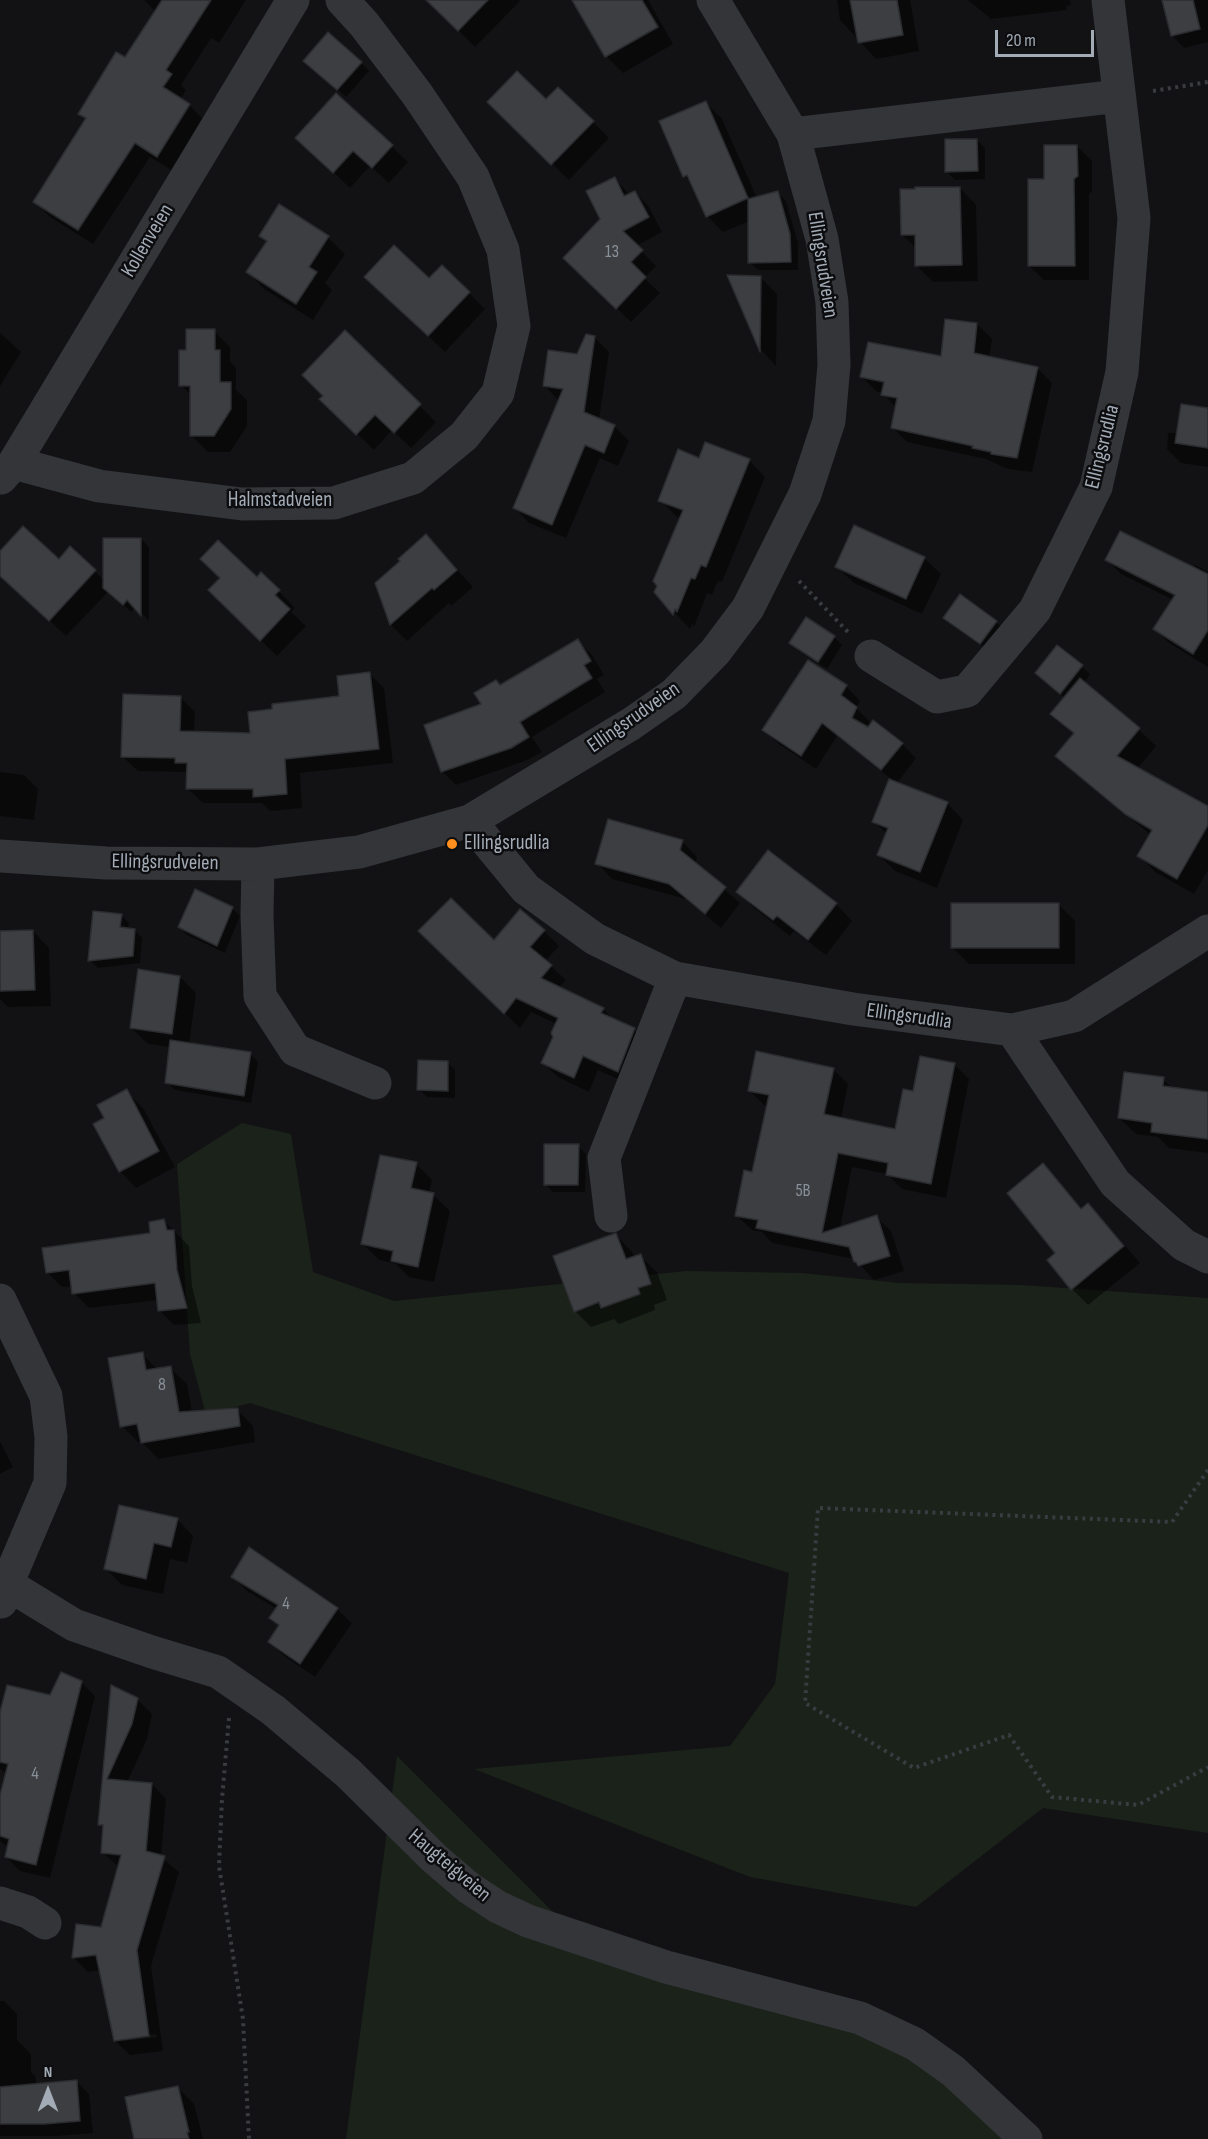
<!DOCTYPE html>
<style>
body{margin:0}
#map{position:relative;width:1208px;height:2139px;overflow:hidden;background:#121214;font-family:"Sofia Sans Condensed",sans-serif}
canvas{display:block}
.north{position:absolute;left:18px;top:2061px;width:60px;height:60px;-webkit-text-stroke:4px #0d0d0f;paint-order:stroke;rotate:0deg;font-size:16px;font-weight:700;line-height:24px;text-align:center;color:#a2abb6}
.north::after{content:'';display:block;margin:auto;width:21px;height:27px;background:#a2abb6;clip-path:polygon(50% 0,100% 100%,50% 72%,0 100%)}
.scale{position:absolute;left:995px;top:30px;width:99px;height:27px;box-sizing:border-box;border:3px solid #a2abb6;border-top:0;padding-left:8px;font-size:18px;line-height:21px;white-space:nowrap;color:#a2abb6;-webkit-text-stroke:4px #0d0d0f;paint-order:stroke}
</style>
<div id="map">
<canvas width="1208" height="2139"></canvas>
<div class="north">N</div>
<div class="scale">20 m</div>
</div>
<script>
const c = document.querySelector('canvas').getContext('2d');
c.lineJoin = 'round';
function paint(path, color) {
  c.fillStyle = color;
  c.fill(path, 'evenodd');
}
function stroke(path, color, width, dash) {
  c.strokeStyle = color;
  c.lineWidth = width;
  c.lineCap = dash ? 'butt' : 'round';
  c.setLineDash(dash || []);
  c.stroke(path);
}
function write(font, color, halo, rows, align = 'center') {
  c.font = font + ' "Sofia Sans Condensed",sans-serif';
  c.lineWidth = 5;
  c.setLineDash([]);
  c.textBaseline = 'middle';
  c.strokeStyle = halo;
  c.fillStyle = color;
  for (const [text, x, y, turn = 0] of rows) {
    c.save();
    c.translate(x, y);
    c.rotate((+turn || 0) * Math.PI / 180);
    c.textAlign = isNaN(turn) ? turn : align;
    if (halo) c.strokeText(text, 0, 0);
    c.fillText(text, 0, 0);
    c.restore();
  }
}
paint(new Path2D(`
 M242,1123l49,11 22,138 81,29 292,-30 116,2 98,10 121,2 187,13v535l-165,-25 -127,99 -166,-30 -276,-108 256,-23 45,-62 14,-111 -539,-170 -44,12 -16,-61 -13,-190z
 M397,1756l177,177 191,44 244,131 29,31h-692z`), '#1a221a');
paint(new Path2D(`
 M144,0h102l-27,43 -8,-5 -30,47 5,5 -6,10 9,5 15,15 -31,51 -23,-14 -57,87 -43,-27 -15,-15 51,-82 -6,-7 46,-54 30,-47z
 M428,0h90l2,1 -45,46z
 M574,0h74l25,44 -50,29 -17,-17z
 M837,0h73l9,51 -43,8 -36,-39z
 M968,0h102l1,5 -5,1 1,4 -76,9z
 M1165,0h43v42l-24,6 -12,-13z
 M361,63l8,8 -23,26 -33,-29z
 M546,101l47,21 16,16 -40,42 -64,-62z
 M706,103l16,16 35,79 21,-5 8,8 12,42v27h-40l-8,-8v-41l-27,11 -16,-16 -14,-31 -8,-9z
 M977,140l8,8v31l-30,1 -8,-8z
 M391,146l17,16 -19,21 -19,-17 -20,22 -36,-34z
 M1077,146l15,15v30l-3,3v86h-45l-15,-14 17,-86z
 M615,179l15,16 5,-3 14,15 13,25 -26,14 20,20 -12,12 16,15 -29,29 -66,-64 37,-39z
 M960,188l16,17 2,76 -45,1 -16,-16v-17l-15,-14z
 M280,206l48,32 17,16 -20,29 7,7 -19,30 -49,-31 -16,-17 20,-29 -7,-7z
 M729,277h31l17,17 -1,72 -14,-15z
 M429,281l40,12 16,16 -40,43 -62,-59z
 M977,324l15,15 -3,19 48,10 15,15 -20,89 -24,-3 -22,-10 -79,-17 -15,-15 4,-19 -13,-15 -6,-1 -15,-15 80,-19z
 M214,331l16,16v15l6,6v22l11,10v26l-17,26h-22l-17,-17v-40l-10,-10 6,-34z
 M0,333l21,19 -21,34z
 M345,333l91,89 -25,26 -19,-18 -18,20 -36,-34 -13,-20z
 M594,337l15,15 -10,68 15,6 15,15 -11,25 -18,-8 -34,80 -37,-15 -14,-15 44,-107 -15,-16 34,-30z
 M1168,433l40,1v33l-27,-4 -14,-14z
 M700,459l49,1 16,17 -43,105 -4,-1 -6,14 -5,-2 -13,34 -2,-3 -2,5 -34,-37 25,-73 -4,-2 -17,-17z
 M426,536l47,51 -22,19 -2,-3 -42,38 -16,-16 -14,-41z
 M141,539l8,8v74l-13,-14 -5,5 -22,-21 -43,45 -66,-62v-21l59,8 11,-13 35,33z
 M924,558l17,16 -19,40 -68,-31 -17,-16z
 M1107,560l86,9 2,-4 13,7v95l-39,-24 -14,-14 18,-29 -52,-26z
 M262,574l33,34 -4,4 15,14 -29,30 -51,-49z
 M945,618l51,4 8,8 -15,21 -36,-25z
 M834,637l8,8 -15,24 -28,-18 -8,-8z
 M578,641l14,14 12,20 -7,4 8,13 -73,45 10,15 -17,9 -69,24 -14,-14 41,-66 17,-19z
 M1058,647l32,27 -6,9 55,47 17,16 -19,23 71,39v62l-14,24 -39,-22 -16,-17 12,-20 -77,-63 -17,-16 18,-21 -23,-22 13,-15 -20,-18z
 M370,674l14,14 9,75 -93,10 2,35 -32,3 -8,-8h-59l-15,-14v-15l-2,-2 -48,-1 -15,-14 57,-60 15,15 -1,21 58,1 89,-36z
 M846,686l14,15 -4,7 16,16 30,20 14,14 -19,25 50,20 16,17 -26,68 -42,-17 -16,-16 8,-21 -13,-12 17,-43 -54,-43 -21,33 -37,-25 -15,-14z
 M0,772l24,3 14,14 -4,31 -34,-4z
 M682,841l15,16 -2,7 45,39 -19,25 -35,-29 -74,-20 -15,-16z
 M738,891l98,13 16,17 -26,34 -32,-24 -4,5 -36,-28z
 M1058,904l17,17v43h-106l-16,-16z
 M232,908l8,8 -15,37 -38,-18 -8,-8z
 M121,915l8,8 -1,6 6,1 8,8 -2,25 -42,5 -8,-7z
 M33,931l16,17 2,58 -43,1 -8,-8v-67z
 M421,931l74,11 49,-11 15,15 -14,15 21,19 -7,8 44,21 12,12 19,9 15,14 -16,42 -35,-16 -9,22 -31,-15 -15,-14 12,-26 2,-13 -26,-12 -11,16z
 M180,977l16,16 -7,51 61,10 8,8 -7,41 -76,-13 -8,-8 4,-35 -23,-3 -17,-16z
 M447,1062l8,8v28l-28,-1 -8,-8z
 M954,1064l15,15 -23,119 -44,-9 -15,-15 -35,-7 -12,61 36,-11 15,14 13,40 -30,9 -19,-21 -83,-16 -10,-11 -10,-2 -15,-14 16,-43 15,-67 -4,-1 -15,-15 84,-21 15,15 -7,35 55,12 18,-39z
 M1163,1079l10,10 35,4v60l-39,-5 -11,-11 -22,-3 -17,-16z
 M126,1091l17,17 32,59 -39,21 -16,-17 -14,-52z
 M578,1146l8,8 -1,38h-32l-8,-8z
 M416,1164l16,16 -3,14 4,1 17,16 -16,71 -25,-5 -13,-13 -17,-4 -16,-16z
 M1043,1165l40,45 5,-5 17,17 35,41 -52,42 -16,-16 -14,-36z
 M164,1221l25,25 3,40 9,37 -27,2 -15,-15 -1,-10 -69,8 -15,-15 -1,-7 -11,1 -15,-15 105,-38z
 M616,1235l16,17 3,6 5,-2 17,16 10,28 -13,5 1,5 -36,14 -5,-5 -23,8 -16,-16z
 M142,1354l16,16 12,-2 17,16 5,29 45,-3 16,16 2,16 -97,17 -16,-17h-4l-16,-16z
 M0,1441l13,26 -13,7z
 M177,1519l16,17 -6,27 -17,-4 -7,35 -41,-9 -16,-16z
 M250,1549l87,60 15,14 -37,54 -31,-21 -14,-14 10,-15 -9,-9 6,-9 -30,-18 -14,-14z
 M81,1682l14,14 -45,182 -30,-7 -14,-14 3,-9 -9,-7v-40l7,-27 -7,-5v-51z
 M112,1687l25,12 15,15 -5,25 -20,43 25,2 14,15 -5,58 18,15 -28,94 12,85 -33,4 -15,-14 -14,-71 -13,2 -14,-14 28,-30 17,-61 -17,-15 2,-23 -4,-4zM156,2034l1,3 -33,4v-3z
 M0,2001h4l13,13v26l14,14v18l5,5v8l40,-4 13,13 4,39 -36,3h-57z
 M177,2087l17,17 9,35h-67z`), '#0007');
const building = new Path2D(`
 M162,0h49l-45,70 6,4 -9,13 27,17 -33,53 -22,-14 -57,87 -45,-28 53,-84 -8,-4 38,-62 9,5z
 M426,0h62l-30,31z
 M572,0h70l16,27 -53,30z
 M850,0h47l6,35 -45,8z
 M1162,0h31l7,29 -29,7z
 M328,32l34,30 -25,28 -34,-29z
 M517,71l29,28 12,-12 36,34 -43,44 -64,-63z
 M336,93l57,52 -21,23 -19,-17 -20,22 -38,-35z
 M706,101l42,97 -42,19 -19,-42 -4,2 -24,-56z
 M945,139h32l1,32 -33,1z
 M1044,145h33l1,31 -4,3 1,87h-47v-87h16z
 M615,177l9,19 11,-5 14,26 -26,14 20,19 -12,12 15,15 -30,32 -53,-51 37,-39 -14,-28z
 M915,187h45l2,78 -47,1v-31h-14l-1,-46h15z
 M778,191l12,43 1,28 -43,1v-64z
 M279,204l50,32 -20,31 8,5 -21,32 -50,-32 21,-31 -8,-5z
 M394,245l35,33 13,-13 28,27 -42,44 -64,-59z
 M727,275l34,1 -1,76z
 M945,319l32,4 -3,30 64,14 -21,91 -26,-4v-2l-19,-4 1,-2 -82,-18 6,-30 -16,-3 3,-13 -24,-5 8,-35 73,14z
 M186,329h29v21h5v32h11v27l-17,27h-24v-50h-11v-36h7z
 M345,330l76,74 -27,29 -19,-18 -19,20 -37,-36 4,-3 -21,-21z
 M586,334l9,2 -11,76 31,13 -11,28 -19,-8 -33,80 -39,-17 50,-119 -20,-3 5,-36 29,4z
 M1181,404l27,4v40l-33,-5z
 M705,442l45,17 -44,108 -5,-2 -6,14 -4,-1 -14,34 -2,-3 -2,6 -19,-23 3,-6 -4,-5 30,-71 -25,-9 20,-52 21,9z
 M854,525l71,32 -19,42 -71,-32z
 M23,526l36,33 11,-13 26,24 -47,51 -49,-45v-25z
 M1120,531l88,43v56l-15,24 -40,-25 22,-34 -70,-35z
 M426,534l31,36 -23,20 -2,-2 -42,37 -15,-42 25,-22 -2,-2z
 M103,538h38v78l-14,-16 -4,5 -20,-17z
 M218,540l39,37 4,-5 19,18 -5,5 15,14 -30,32 -52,-51 12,-12 -20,-19z
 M960,594l37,27 -17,23 -37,-26z
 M806,617l29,19 -17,26 -29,-19z
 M578,639l13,22 -7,4 8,13 -72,44 9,15 -18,11 -70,24 -17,-47 57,-21 -7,-11 22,-13 4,5z
 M1057,645l26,20 -23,29 -25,-21z
 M808,660l39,25 -6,10 16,12 -5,11 16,9 5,-7 30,23 -22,27 -59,-47 -21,33 -39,-26z
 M370,672l9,77 -94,10 2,35 -34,3v-8h-67l1,-26h-12v-5l-54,-1 2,-63 58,2 -1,35 70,2 -2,-21 24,-3v-5l67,-8 -2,-20z
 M1080,678l60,50 -23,28 91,50v19l-31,54 -40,-23 15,-26 -27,-16 -70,-58 19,-23 -24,-19z
 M889,779l59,23 -28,70 -43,-17 11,-27 -16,-6z
 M608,819l75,21 -3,10 46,37 -21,27 -36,-30 -74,-20z
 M768,850l69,53 -29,37 -31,-24 -4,4 -37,-28z
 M195,889l38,18 -16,39 -39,-19z
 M451,898l43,42 26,-31 25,21 -15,17 22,18 -11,13 63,30 -3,5 34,15 -17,44 -35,-16 -9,22 -33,-15 12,-26 -2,-4 7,-15 -42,-20 -12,16 -86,-83z
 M951,903h108v45h-108z
 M93,911l29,3 -2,13 15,2 -2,27 -45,5z
 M33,930l2,60 -35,1v-60z
 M138,969l42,7 -8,58 -42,-6z
 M170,1040l81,12 -7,44 -79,-13z
 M756,1051l78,17 -10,46 71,15 8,-40 10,2 7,-35 35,7 -24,121 -45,-9 2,-12 -50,-10 -16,80 55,-18 13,41 -32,10 -2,-4h-2l-5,-15 -93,-19 2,-8 -23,-4 9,-46 8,2 17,-77 -21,-4z
 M418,1060l30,1v30l-31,-1z
 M1124,1072l40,5 -1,9 45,6v47l-57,-7 1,-9 -34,-5z
 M127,1089l32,62 -40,21 -26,-48 11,-6 -7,-13z
 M544,1144h35l-1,41h-34z
 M380,1155l37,7 -6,26 23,5 -16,74 -27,-6 2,-10 -32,-7z
 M1043,1163l38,46 7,-6 36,43 -53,44 -24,-30 8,-7 -48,-60z
 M164,1219l3,11h7l3,40 10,38 -29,3 -3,-28 -83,11 -3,-24 -23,3 -4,-25 108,-15 -1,-11z
 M616,1233l10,26 15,-5 10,30 -13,4 2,6 -39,14 -2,-6 -25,10 -21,-56z
 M143,1352l3,18 25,-4 8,46 59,-4 2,18 -99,17 -4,-19 -17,3 -12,-69z
 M119,1505l59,13 -7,29 -17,-4 -8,36 -42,-10z
 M249,1547l89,61 -38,56 -32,-22 11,-17 -10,-7 9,-13 -47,-28z
 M61,1672l21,9 -46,184 -31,-8 4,-18 -9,-3v-41l8,-31 -8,-2v-50l7,-27 43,10z
 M111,1685l27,13 -6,26 -25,55 45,4 -6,68 19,5 -28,94 12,86 -35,5 -18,-86 -24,3 4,-34 25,3 20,-72 -20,-2 2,-28h-5z
 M77,2080l3,41 -36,3h-44v-37z
 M178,2086l11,46h-2l2,7h-55l-9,-42z`);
paint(building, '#3c3e42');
stroke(building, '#2c2d30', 1.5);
stroke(new Path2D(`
 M1153,91l55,-9
 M799,581l49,51
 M1208,1470l-36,52 -354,-14 -13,195 109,65 95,-33 43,62 86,8 70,-38
 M229,1718l-7,81 -3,67 24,153 6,120`), '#393c41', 4, [3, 4.5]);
stroke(new Path2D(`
 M793,134l326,-38
 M14,463l85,23 143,18 92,-1 79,-25 51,-42 34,-43 16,-67 -11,-76 -30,-73 -56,-83 -53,-70 -22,-24
 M1,478l13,-15 279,-463
 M871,656l66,41 30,-6 68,-81 61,-123 26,-115 12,-154 -26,-218
 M470,821l56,68 69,50 80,39 178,31 159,21 62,-14 134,-85
 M0,856l106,7 152,1 101,-12 111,-31 161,-97 43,-30 41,-42 33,-44 57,-114 24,-73 5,-56 -2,-63 -10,-63 -29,-105 -80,-134
 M258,864l-1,51 3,81 35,54 80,33
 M1012,1030l103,153 69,62 24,12
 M611,1216l-7,-58 71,-180
 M0,1300l46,96 5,41 -1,46 -43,101 -6,18
 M0,1577l7,7 67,41 78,27 66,20 55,38 75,63 86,85 35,30 29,19 30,14 138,46 194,51 55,26 38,27 73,68
 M0,1903l28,9 17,11`), '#333539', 33);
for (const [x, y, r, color] of [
 [452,844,6,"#ff901f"]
]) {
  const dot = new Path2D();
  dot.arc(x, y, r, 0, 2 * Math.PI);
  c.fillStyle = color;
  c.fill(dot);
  stroke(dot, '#0d0d0f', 2);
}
write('18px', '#889099', null, [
 ["13",612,252],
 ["5B",803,1191],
 ["8",162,1385],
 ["4",286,1604],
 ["4",35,1774]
]);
write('21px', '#a2abb6', '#0d0d0f', [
 ["Kollenveien",148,241,-59],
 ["Ellingsrudveien",822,265,81],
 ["Ellingsrudlia",1103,447,-76],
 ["Halmstadveien",280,501],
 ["Ellingsrudveien",634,718,-35],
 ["Ellingsrudveien",165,863,1],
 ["Ellingsrudlia",909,1017,8],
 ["Haugteigveien",449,1866,40]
]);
write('21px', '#a2abb6', '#0d0d0f', [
 ["Ellingsrudlia",464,844]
], 'left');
</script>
